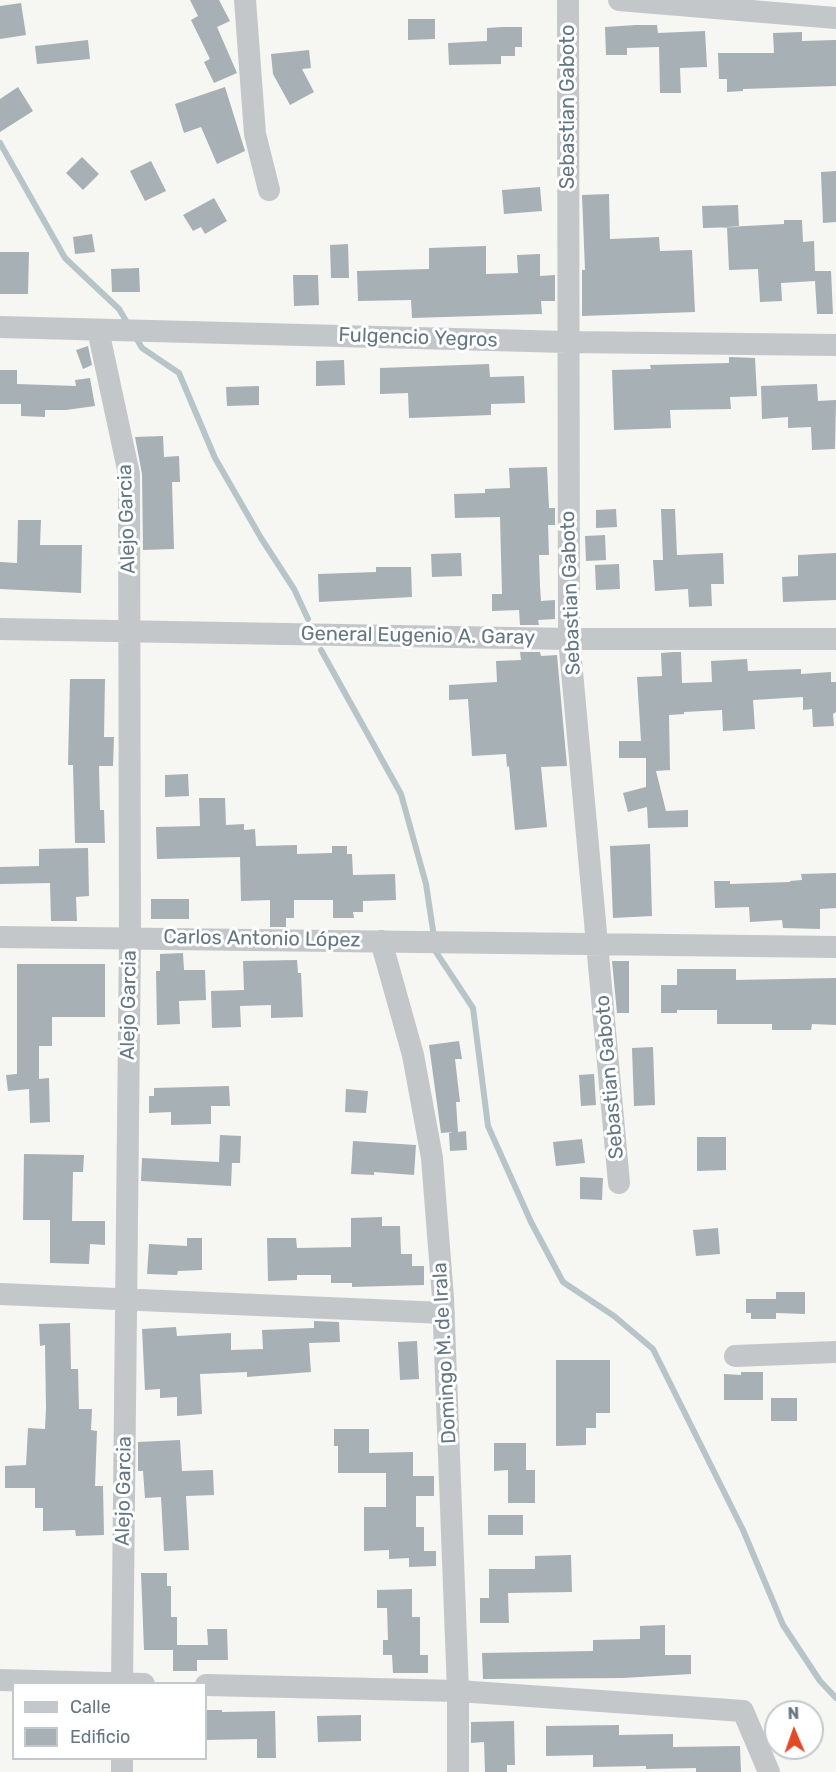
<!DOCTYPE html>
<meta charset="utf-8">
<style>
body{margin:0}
#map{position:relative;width:836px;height:1772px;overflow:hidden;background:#f6f6f2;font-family:Rubik,sans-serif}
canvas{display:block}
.legend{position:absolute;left:12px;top:1682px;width:195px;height:78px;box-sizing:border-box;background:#fff;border:2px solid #c1c9cd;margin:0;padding:8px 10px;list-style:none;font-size:18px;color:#657783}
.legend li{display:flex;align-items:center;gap:12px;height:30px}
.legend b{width:30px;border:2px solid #c1c9cd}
.north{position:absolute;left:764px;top:1700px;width:60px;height:60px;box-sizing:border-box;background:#fff;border:2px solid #c1c9cd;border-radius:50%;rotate:358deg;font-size:16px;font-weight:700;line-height:24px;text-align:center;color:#657783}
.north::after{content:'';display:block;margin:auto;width:21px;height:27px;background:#e24926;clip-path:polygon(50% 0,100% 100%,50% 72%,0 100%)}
</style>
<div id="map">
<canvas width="836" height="1772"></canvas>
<ul class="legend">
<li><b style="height:8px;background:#c3c7ca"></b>Calle</li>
<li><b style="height:16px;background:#a7b0b5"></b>Edificio</li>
</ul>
<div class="north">N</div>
</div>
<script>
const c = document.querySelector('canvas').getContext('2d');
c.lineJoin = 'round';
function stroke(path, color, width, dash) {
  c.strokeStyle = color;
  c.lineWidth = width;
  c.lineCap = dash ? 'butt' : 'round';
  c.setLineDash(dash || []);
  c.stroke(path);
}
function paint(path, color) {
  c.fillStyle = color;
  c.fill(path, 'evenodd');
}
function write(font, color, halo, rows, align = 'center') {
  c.font = font + ' Rubik,sans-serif';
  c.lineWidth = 6;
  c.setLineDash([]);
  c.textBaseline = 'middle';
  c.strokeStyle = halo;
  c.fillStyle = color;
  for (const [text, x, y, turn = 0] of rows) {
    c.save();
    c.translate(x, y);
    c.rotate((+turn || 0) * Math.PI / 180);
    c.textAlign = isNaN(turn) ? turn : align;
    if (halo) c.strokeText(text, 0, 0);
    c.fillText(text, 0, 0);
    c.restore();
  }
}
stroke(new Path2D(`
 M0,143l65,115 54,51 9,15
 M135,336l7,12 37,25 36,85 46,80 33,51 14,30
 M321,650l80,144 25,90 8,53
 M435,947l1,5 37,56 15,118 43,96 32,60 51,34 39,33 90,181 40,95 37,56 16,17`), '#b8c5c8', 6);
paint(new Path2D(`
 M190,0h29l11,21 -13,6 20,46 -23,10 -10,-21 6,-3 -19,-39 7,-4z
 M21,3l5,32 -26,4v-33z
 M408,19h27v20l-27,1z
 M636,25h21l1,8 47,-2 2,36 -27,1 1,25h-21l-1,-46 -32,1v7h-21l-1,-28z
 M503,27h19v20h-7v9h-14v8l-52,1 -1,-22 39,-2v-13z
 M802,32v9l34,-1v46l-93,3v2l-16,1v-13h-8l-1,-26h56l-1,-20z
 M88,40l2,19 -53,5 -2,-18z
 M309,50l2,18 -9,1 12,23 -24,13 -17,-31 -2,-20z
 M18,87l15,24 -33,21v-33z
 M225,87l20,64 -28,13 -16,-37 -17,6 -9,-29z
 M82,157l17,17 -16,16 -17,-17z
 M151,161l15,30 -21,10 -15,-30z
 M836,171v51l-13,1 -2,-51z
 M540,187l2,24 -38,3 -2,-24z
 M609,194l1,45 49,-2 1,14 32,-1 3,62 -113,4v-46h3l-3,-75z
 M214,198l13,23 -22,13 -4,-7 -8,4 -10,-16z
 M738,205l1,22 -36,1 -1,-22z
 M784,220h18l1,22 11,-1 1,30h16l2,43h-16l-2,-33 -34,2 1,18 -22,1 -2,-33 -29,1 -2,-43 57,-3z
 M92,234l3,18 -20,2 -2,-17z
 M348,244l1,34h-18l-1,-33z
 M486,246v28l32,-1 -1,-18 23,-1v22l15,-1v26h-14l1,13 -130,4 -1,-18 -53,1 -1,-30 72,-2v-21z
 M0,252h29l-1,42h-28z
 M139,268l1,24h-28l-1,-23z
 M293,275h25l1,30 -25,1z
 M88,346l4,19 -9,4 -7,-19z
 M729,357l26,1 2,38 -27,1 1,12 -61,1 1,18 -57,2 -2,-60 39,-1 -1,-4 79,-2z
 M344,360l1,25 -29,1v-25z
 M489,364l1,13 34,-1 1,27 -34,1v11l-82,3 -1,-25 -28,1v-26z
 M0,370h17v14l59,2 -1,-6 15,-2 5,28 -29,4h-21v7l-24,-1v-12h-21z
 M817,384l1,17 18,-1 -1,49 -23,1 -1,-23 -23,1v-11l-26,2 -1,-33z
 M259,386v19l-32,1 -1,-19z
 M163,436l1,21 15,-1 1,26h-8l2,67 -31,1 -1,-76 -7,-37z
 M547,467l2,41h6v17h-7l1,30h-10l1,31 1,15 14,-1v19l-17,1 1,5h-19l-1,-15 -27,1v-17h10l-2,-77 -45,1 -1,-24 31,-1v-4l25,-1 -1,-20z
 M616,509l1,18 -21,1v-18z
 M661,509h14l2,46 46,-2 1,31h-13l1,22 -23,1 -1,-18 -33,2 -2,-31h10z
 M18,520h23l-1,25h42l-1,48 -81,-4v-27l17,1z
 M605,535l1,25 -20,1 -1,-25z
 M461,553l1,23 -30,1 -1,-23z
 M836,553v47l-53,2 -1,-25 16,-1v-21z
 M619,564l1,25 -24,1 -1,-25z
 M376,567h35l1,30 -93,5 -1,-28 58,-2z
 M520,652h20l1,4 16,-1 10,111 -26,1 6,60 -32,3 -6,-64 -2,1 -1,-13 -34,2 -4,-57 -19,1v-15l48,-3 -1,-21 25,-1z
 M674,652h7l1,31 30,-1 -1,-21 36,-2 1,12 53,-2v5l30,-2v10h5v30l-3,2 1,12 -21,1 -1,-18 -9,1v-13l-50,3 2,29 -32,2 -1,-21 -38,2v2l-15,1 1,55 -14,1 10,40 22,-1v17l-40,1 -1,-21 -19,5 -5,-19 23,-6v-29h-27v-17h22l-4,-64 25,-1 -1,-23z
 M70,679h35l-1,58h10l-1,29h-14l1,44h4l1,33h-30l-2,-78h-5z
 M188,774l1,22 -24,1v-22z
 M199,798h26l1,27 18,-1v6l11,-1 1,17 41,-1v9l35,-1v-7h15v8h5l1,21 42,-1 1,26 -33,1v11h-10l1,6h-21v-18h-39v18h-8v9h-16v-27l-29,1 -1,-44 -83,2 -1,-32 44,-1z
 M650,844l2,72 -39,2 -3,-72z
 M88,848l1,48 -13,1 1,24h-26l-1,-38 -50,1v-17l39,-1v-17z
 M836,873v35l-16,1v20l-37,-1 -1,-8 -32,2 -1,-15 -34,1 -1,-27h16v3l60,-2v-1l12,-1 -1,-6z
 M151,899h38v20h-38z
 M183,953l1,17h21l1,30 -27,1 1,23 -23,1 -1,-54h4v-17z
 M297,960l1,13h3l2,44 -32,1v-13l-31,1 1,21 -29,1 -1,-37 33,-1 -1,-29z
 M612,961h17v52h-12z
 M17,964h88v53h-53v29h-13v33l10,-1 1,44 -20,1 -1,-34 -21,2 -2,-16 11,-1z
 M677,969h59v11l100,-2v47l-24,-1 -1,6h-39v-6h-55v-14h-40v3h-16v-28h16z
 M459,1041l3,18h-7l5,43h-4l2,30 8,-1 1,19 -17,1 -1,-18 4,-1 -12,1 -12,-88z
 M653,1047l2,58 -21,1 -2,-58z
 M594,1074l2,31 -15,1 -2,-31z
 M229,1086l1,20h-19v18l-40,1v-13l-22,1v-17h5v-8z
 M346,1089l22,2 -2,22 -21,-1z
 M220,1135l21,1 -1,27h-8l-1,23 -90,-5 1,-23 77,4z
 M697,1137h29v33l-29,1z
 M582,1139l3,24 -29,3 -3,-24z
 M353,1141l63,4 -2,30 -40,-3v3l-23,-1z
 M24,1154l60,1 -1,17h-10l-1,49h33v24l-15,-1 -1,20 -39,-1v-43h-27z
 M580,1177l23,1 -1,22 -22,-1z
 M382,1217v9h18l1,28h11v12h12v19l-72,2v-4h-21v-8h-34v5l-29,1 -1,-43h29l1,10 54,-1v-29z
 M718,1228l2,26 -24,2 -3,-26z
 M187,1238h15v32l-24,1 -1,4 -30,-1 2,-30 38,2z
 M776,1292h29v22l-29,-1v6h-25v-6h-5v-14h30z
 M314,1321l25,1 1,20 -31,1 2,29 -64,5v-5l-47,2 2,40 -25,2v-19l-17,1v-9l-15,1 -3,-61 34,-2 1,9 54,-3v17l32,-1 -1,-19 52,-2z
 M70,1323l1,46h7l1,40h13l-1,21 6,1 -2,55h8l1,49 -28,1 -1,-6 -32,1v-23h-8v-20h-30v-22l21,-1 2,-37 17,1 1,-21 -1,-63 -5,1 -1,-22z
 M417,1341l2,38 -19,1 -2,-38z
 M556,1360h54v53h-14v15h-10v17l-30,1z
 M741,1372h22v28h-39v-26l17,1z
 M771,1398h26v23h-26z
 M334,1429h35v24l44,-1v24h21v20h-18v31h8v24h12v15l-27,1v-9l-20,1v-9l-25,1v-44h22v-34h-48v-27h-4z
 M180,1440l2,31 31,-1 1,25 -28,1 3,54 -25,1 -3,-54 -16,1 -2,-27h-5v-29z
 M494,1443h32v27h9v33h-27v-33l-14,1z
 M488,1515h35v20h-35z
 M571,1555l1,37 -64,1 1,30h-29v-25h9v-29h46v-13z
 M141,1573h26v13h4v31h6v28h31l-1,-16h20l1,31h-31v11h-24v-21h-29z
 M412,1589v28h8v38h8v18h-35l-1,-18h-9v-15h5l-1,-32h-10v-18z
 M665,1625v30h26v19l-68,4 -140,1 -1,-26 111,-2v-11l47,-1v-13z
 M206,1710h16v2l53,-1 1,47h-19v-19l-51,1z
 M361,1715v26l-43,1 -1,-26z
 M514,1721l1,44h-8v7h-22l-1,-30 -13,1v-21z
 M619,1725v10l54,-1v13l67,-1 1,26h-45v-4l-50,1v-3l-53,1v-12l-47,1v-30z`), '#a7b0b5');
stroke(new Path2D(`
 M245,0l10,134 14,56
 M568,0l1,639 50,544
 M619,0l217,18
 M0,327l567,15 269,3
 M98,330l31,144 1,464 -8,746
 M0,629l569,10h267
 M0,937l836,10
 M381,941l32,114 19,103 11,140 15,393v81
 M0,1294l444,19
 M735,1356l101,-4
 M0,1680l144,4
 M206,1685l252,6 285,20 26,61
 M122,1772v-14`), '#c3c7ca', 22);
write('20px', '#657783', '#fff', [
 ["Sebastian Gaboto",568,107,-90],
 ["Fulgencio Yegros",418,338,2],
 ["Alejo Garcia",127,519,-92],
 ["Sebastian Gaboto",571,593,-92],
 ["General Eugenio A. Garay",418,636,1],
 ["Carlos Antonio López",262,939,1],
 ["Alejo Garcia",129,1005,-89],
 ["Sebastian Gaboto",610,1077,-95],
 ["Domingo M. de Irala",445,1353,-93],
 ["Alejo Garcia",124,1491,-89]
]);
</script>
